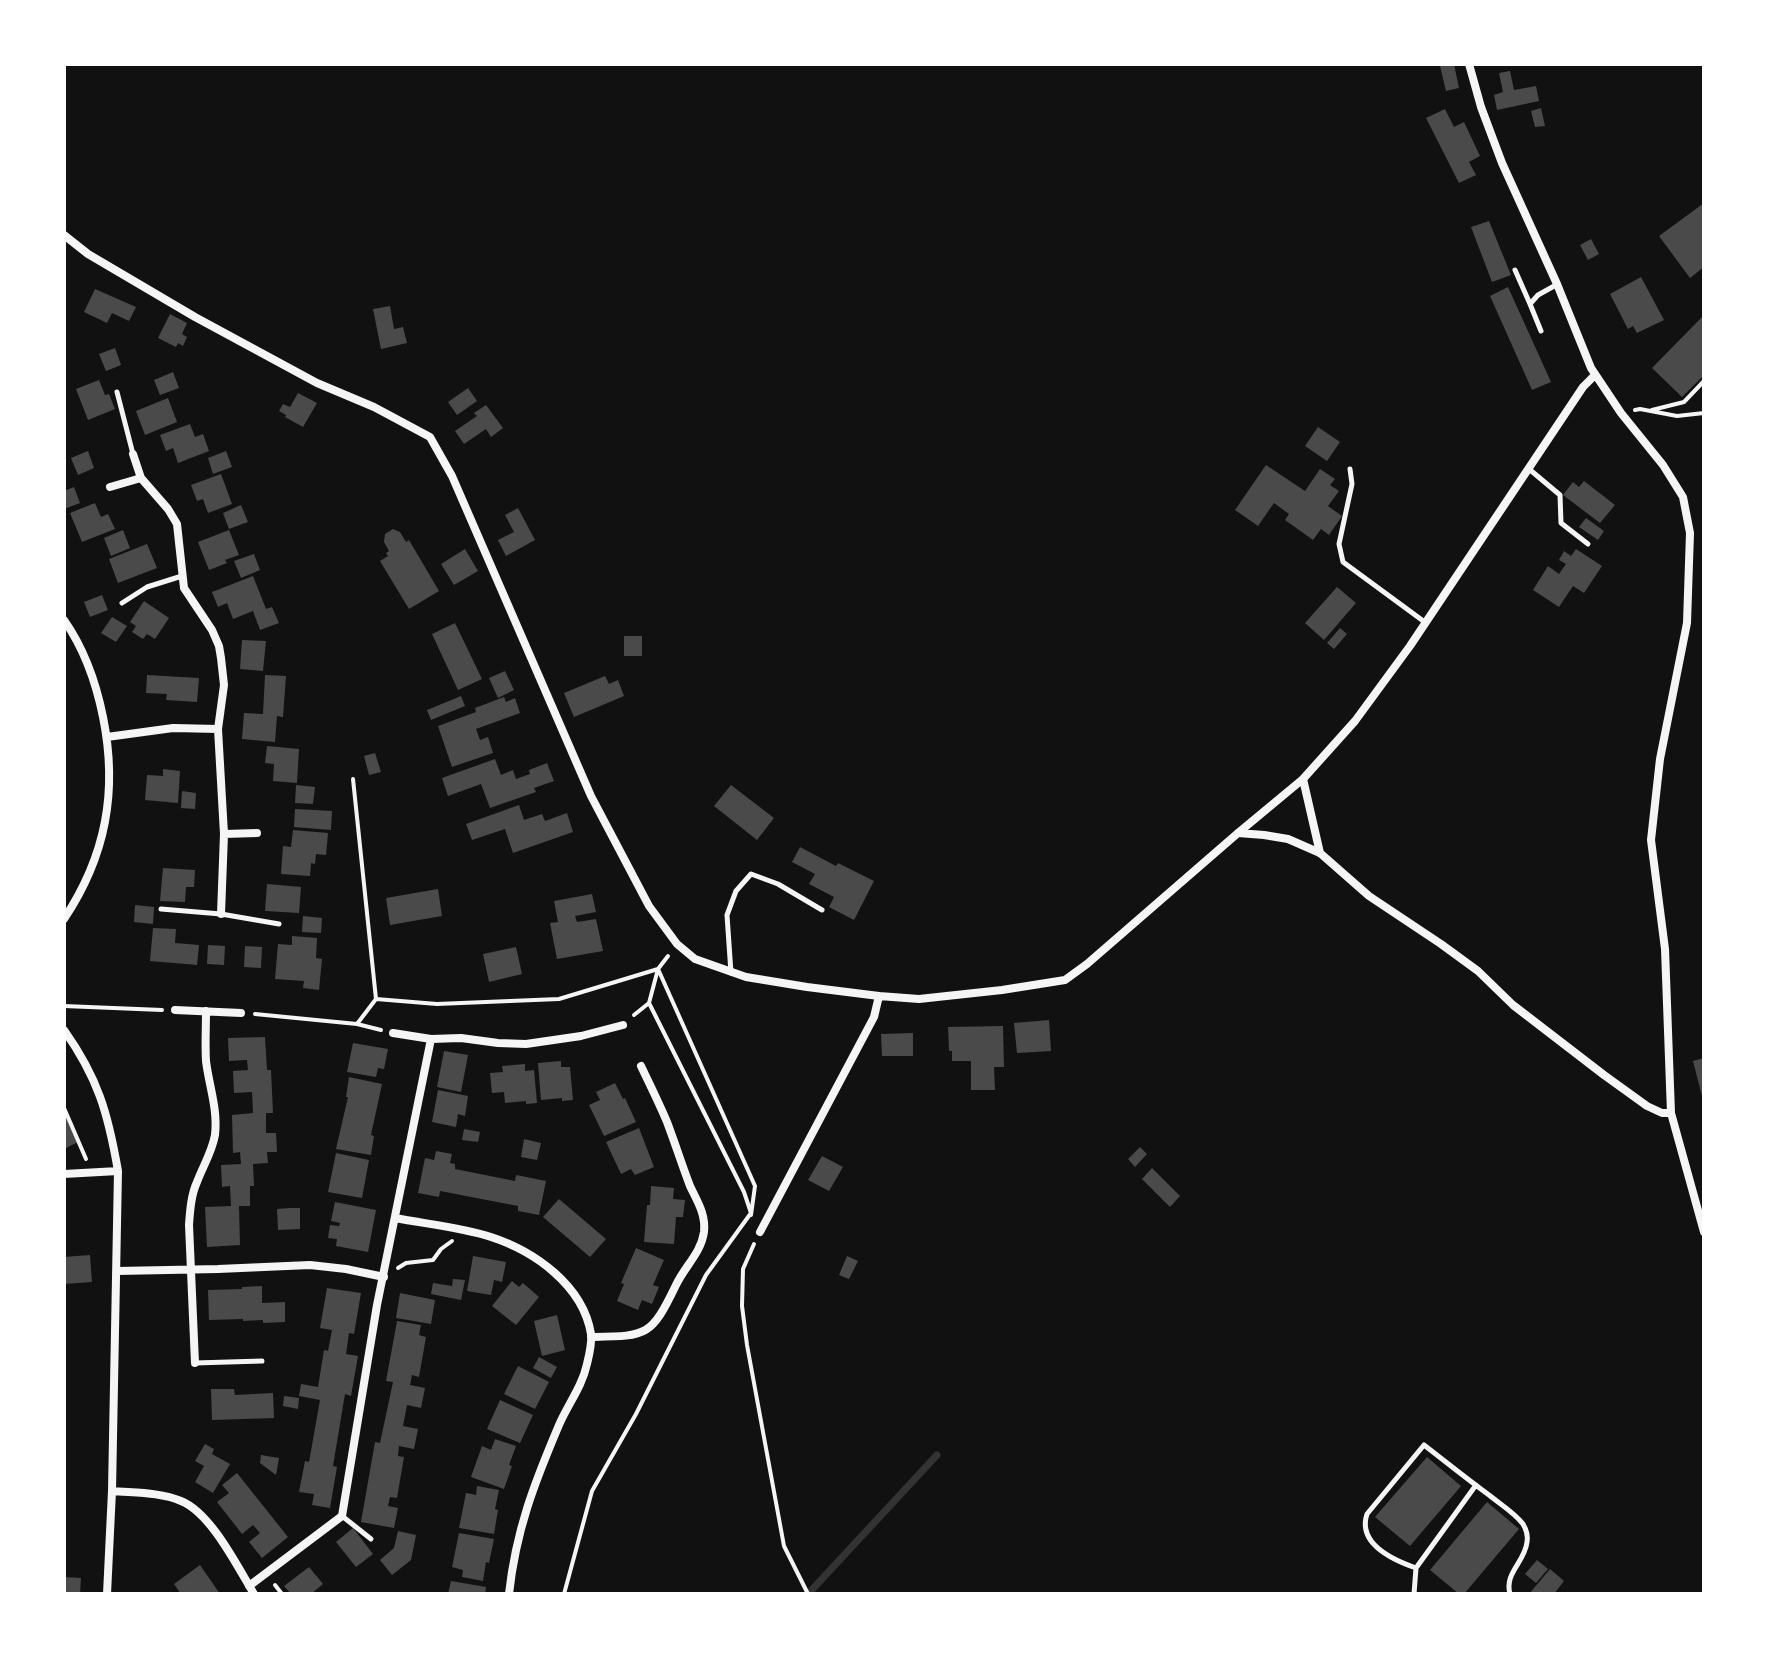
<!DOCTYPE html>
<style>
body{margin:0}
#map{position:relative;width:1768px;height:1658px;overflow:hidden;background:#111;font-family:Quicksand,sans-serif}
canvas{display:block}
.frame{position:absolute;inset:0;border:66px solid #fff;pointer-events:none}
</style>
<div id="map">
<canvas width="1768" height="1658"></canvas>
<div class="frame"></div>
</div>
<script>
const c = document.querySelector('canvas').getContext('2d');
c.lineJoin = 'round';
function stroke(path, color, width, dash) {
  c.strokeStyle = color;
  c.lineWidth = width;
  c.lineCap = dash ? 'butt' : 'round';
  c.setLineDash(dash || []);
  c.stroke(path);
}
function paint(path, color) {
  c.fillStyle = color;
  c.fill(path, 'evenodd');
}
stroke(new Path2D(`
 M808,1594l129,-139`), '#333', 7);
paint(new Path2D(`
 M1454,64l5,24 -13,3 -6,-25z
 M1510,71l4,19 22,-4 3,15 -42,9 -3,-15 9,-3 -4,-19z
 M1541,108l4,18 -10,1 -4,-16z
 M1445,109l9,18 10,-5 16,34 -11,6 7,13 -17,8 -33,-65z
 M1704,203v64l-14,11 -31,-42z
 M1489,221l22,54 -19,7 -21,-55z
 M1591,239l8,15 -11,6 -8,-15z
 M1641,277l23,43 -27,13 -4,-7 -5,3 -18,-35z
 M1508,287l43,95 -19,8 -42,-94z
 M95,289l41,18 -7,14 -17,-8 -5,10 -23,-11z
 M390,306l4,23 9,-2 4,16 -26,6 -8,-40z
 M170,314l17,9 -5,11 5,3 -4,9 -5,-3 -2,4 -18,-9z
 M1704,315v60l-22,22 -30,-29z
 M115,348l6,17 -15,6 -7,-17z
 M173,372l6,16 -19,7 -6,-15z
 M99,380l6,15 4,-1 6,15 -27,11 -12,-31z
 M468,388l9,13 -20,14 -9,-13z
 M298,393l19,10 -14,24 -18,-10 1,-2 -7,-4 4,-7 7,3z
 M168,398l9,24 -32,13 -9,-24z
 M486,405l17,23 -12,9 -5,-8 -22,15 -9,-13 22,-15 -3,-3z
 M190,424l5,13 8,-3 6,17 -31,12 -5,-15 -7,3 -6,-16z
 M1318,427l22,15 -13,19 -22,-15z
 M88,451l6,17 -16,7 -7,-17z
 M226,451l6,16 -19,7 -5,-16z
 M1266,465l39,26 15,-22 15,10 -5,6 9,6 -11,15 14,10 -13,19 -8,-6 -8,11 -28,-20 4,-6 -15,-11 -16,23 -23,-16z
 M221,474l11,30 -24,9 -5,-14 -6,2 -6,-16z
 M1584,481l31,24 -15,18 -37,-28 10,-13 6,5z
 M74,487l6,16 -16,6v-18z
 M95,503l6,14 7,-3 7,15 -33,13 -12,-29z
 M241,505l7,17 -19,7 -6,-16z
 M518,508l17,32 -29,16 -8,-16 16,-8 -9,-17z
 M1586,518l18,13 -6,9 -19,-13z
 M393,529l7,3 6,10 3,-2 30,51 -30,18 -29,-48 8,-5 -2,-3 3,-2 -5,-9 1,-8z
 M123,530l7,18 -19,8 -7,-18z
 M229,530l10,25 -14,5 2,3 -18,7 -11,-28z
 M147,544l10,24 -39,15 -9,-24z
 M465,549l13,22 -24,14 -13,-21z
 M1576,549l26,17 -18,27 -11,-7 -14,21 -26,-17 15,-24 11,8 7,-10 -7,-4 5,-9 7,5z
 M254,554l6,16 -19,8 -7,-17z
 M253,576l13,33 6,-2 7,16 -19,7 -7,-19 -20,8 -6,-16 -9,4 -6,-15z
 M1337,587l19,16 -32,37 -19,-17z
 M102,595l6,15 -18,7 -6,-15z
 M144,601l25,17 -14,21 -8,-5 -4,5 -11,-7 4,-6 -6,-4z
 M112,617l15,9 -11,16 -15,-9z
 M455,623l27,56 -24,11 -26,-56z
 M1340,628l7,6 -13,15 -7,-6z
 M624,636h18v20h-18z
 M242,640l24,1 -3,30 -23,-2z
 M505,671l9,19 -16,8 -9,-20z
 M147,675l52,3 -2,24 -31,-2 1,-6 -21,-1z
 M265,675l21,1 -3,41 -6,-1 -2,26 -33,-3 2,-26 19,1z
 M605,676l4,8 9,-4 6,16 -50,21 -10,-24z
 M461,696l4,10 -34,14 -4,-10z
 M504,697l2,5 9,-4 5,15 -44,16 4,11 8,-3 5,16 -41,14 -14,-41 38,-14 -1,-4z
 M267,746l32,3 -2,34 -24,-2 1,-17 -9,-1z
 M375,753l6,19 -12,3 -5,-19z
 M495,759l6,16 12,-5 3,9 14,-5 -1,-4 18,-7 7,18 -20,7 2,4 -46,16 -9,-24 -33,12 -6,-18z
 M163,769l17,2 -2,32 -33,-3 2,-25 16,1z
 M296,785l19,2 -2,17 -18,-1z
 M731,785l43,33 -17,22 -43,-34z
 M182,791l14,2 -1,16 -14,-1z
 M519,805l5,15 18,-6 3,7 22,-8 6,19 -60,21 -8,-24 -33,11 -6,-16z
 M295,809l37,2 -1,19 -37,-3z
 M293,830l35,3 -2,22 -10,-1 -1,10 -4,-1 -1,13 -29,-2 2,-28 8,1z
 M800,847l36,19 2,-3 36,18 -20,39 -25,-13 5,-10 -25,-13 6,-10 -23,-12z
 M163,868l32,2 -1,17h-8l-1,15 -25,-1z
 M267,884l34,3 -2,26 -34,-2z
 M438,889l4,27 -52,9 -4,-27z
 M592,894l4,18 -21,4 2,6 19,-3 7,32 -46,8 -7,-36 8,-1 -4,-21z
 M135,905l19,2 -1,17 -19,-2z
 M303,916l19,2 -1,15 -19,-1z
 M153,928l23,1 -1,14 24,2 -2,20 -47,-4z
 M292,936l25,2 -1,20 6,1 -3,31 -16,-2 1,-7 -29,-2 3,-35 14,1z
 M208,945l17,1 -1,19 -17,-1z
 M245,946l17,1 -1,21 -17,-1z
 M516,947l6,27 -33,8 -6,-28z
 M1049,1020l2,31 -34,2 -3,-30z
 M1003,1026l1,41h-10l1,23h-24v-29h-19v-10h-3l-1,-24z
 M913,1033v23h-31l-1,-22z
 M265,1037l2,33h4l2,43h-7v20h10l1,19h-10l1,11 -15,1 1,22h-4v20h-11l1,39 -33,2 -2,-40 26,-1 -1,-20 -8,1 -1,-22 20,-1 -1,-12 -7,1 -1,-38 21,-2 -1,-21 -18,1 -1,-22 15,-1 -1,-10 -18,1 -1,-23z
 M353,1043l35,6 -4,20 -6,-1 -2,9 -29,-5z
 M444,1051l24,4 -7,37 -24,-5z
 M1704,1058v42h-1l-10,-39z
 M561,1061v6h9l3,33 -11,1v-3l-21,2 -3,-37z
 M525,1064v7l9,-1 3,33 -11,1v-3l-21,2 -1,-11 -12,1 -2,-20 13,-1 -1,-6z
 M349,1077l33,7 -11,51 3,1 -3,19 -35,-6 12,-52h-2z
 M615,1083l8,16 2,-1 11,24 -32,14 -15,-31 11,-5 -4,-8z
 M438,1090l30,6 -3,20 -7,-2 -2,13 -24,-5z
 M64,1113l14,29 -14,7z
 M639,1128l15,39 -19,8 -4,-6 -10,5 -15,-32z
 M464,1129l16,3 -2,10 -16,-2z
 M524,1139l17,4 -4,17 -16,-3z
 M1140,1147l7,7 -12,13 -7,-8z
 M436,1151l16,3 -2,9 5,1v5l60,12 1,-6 30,6 -7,34 -21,-4v-5l-78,-15 -1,6 -21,-4 7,-35 9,2z
 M336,1153l33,7 -7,38 -34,-6z
 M822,1156l21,11 -14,24 -21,-11z
 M1152,1168l28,28 -10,11 -28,-28z
 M651,1186l23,2 -1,11 12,1 -2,17h-7l-2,27 -30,-2 3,-37h3z
 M559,1199l47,40 -16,18 -47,-40z
 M335,1202l41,8 -8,42 -32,-6 1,-7 -9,-1 2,-13 9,1 1,-3 -9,-2z
 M289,1208h11v21l-22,1 -1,-21z
 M636,1248l28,12 -11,25 6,2 -7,17 -10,-4 -4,10 -21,-9 7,-17 -3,-1z
 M90,1255l2,27 -28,2v-27z
 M473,1256l33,6 -4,20 -8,-2 -3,15 -24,-4z
 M847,1256l11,5 -9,18 -10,-4z
 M453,1279l12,1 -4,20 -30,-6 2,-11 19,3z
 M512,1281l7,6 4,-4 16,14 -23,28 -24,-19z
 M262,1286v17l23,-1v20l-22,1v-3l-20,1v-2l-34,1 -1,-30 34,-1v-2z
 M327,1288l34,5 -7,41 -5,-1 -3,21 12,2 -7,40 -6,-2 -12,72 4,1 -7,41 -18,-3 2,-11 -15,-2 6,-31 4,1 11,-62 -21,-4 2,-12 17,3 6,-37 4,1 4,-21 -12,-2z
 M400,1293l35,7 -4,24 -35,-6z
 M557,1315l8,35 -23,6 -8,-35z
 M397,1321l24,4 -2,10 7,2 -7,40 -7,-2 -2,10 15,3 -4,20 -14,-3 -4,21 15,3 -4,20 -15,-3 -1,10 6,1 -7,41 -7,-1 -2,9 10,2 -4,20 -33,-6 14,-80 5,1 13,-61 -7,-1z
 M539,1357l18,10 -6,11 -18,-10z
 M518,1366l31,16 -14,27 -31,-15z
 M211,1389h23l1,6 38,-2 1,25 -62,2z
 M284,1396l15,2 -1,11 -15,-3z
 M500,1400l33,15 -13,28 -33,-14z
 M495,1439l21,7 -7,19 3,1 -8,23 -33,-12 11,-31 9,4z
 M205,1444l9,5 -2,5 18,10 -17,29 -18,-11 9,-16 -9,-5z
 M261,1455l18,3 -3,17 -16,-12z
 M1427,1457l34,29 -51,60 -35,-29z
 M237,1473l51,64 -26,21 -13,-16 11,-9 -7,-8 -11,9 -25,-32 12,-9 -7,-8z
 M477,1486l22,4 -4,19 3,1 -4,24 -35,-6 7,-35 10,2z
 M1487,1502l32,27 -55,65h-5l-29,-24z
 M353,1528l20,26 -17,13 -20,-25z
 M398,1531l18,4 -5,25 -19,15 -12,-15 14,-12z
 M459,1533l35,6 -5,24 -3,-1 -3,19 -21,-4 1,-7 -11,-3z
 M1537,1560l11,9 -12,14 -11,-9z
 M200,1565l20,29h-39l-7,-10z
 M309,1567l14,17 -12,10h-20l-7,-8z
 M1550,1569l14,12 -10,13h-25z
 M64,1577l17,1 -1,16h-16z
 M451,1581l35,6 -1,7h-37z`), '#4a4a4a');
stroke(new Path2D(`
 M1635,410l5,-1 37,7 27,-3
 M1652,410l32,-8 20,-21
 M353,779l23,220
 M64,1006l98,4
 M255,1014l102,10 24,6
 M634,1015l15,-12 9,-34 10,-13
 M357,1024l19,-25 61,5 122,-5 99,-30 97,217 -4,29
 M64,1108l22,51
 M754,1244l-11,25 -1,37 5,39 37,201 24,48
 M398,1268l8,-5 27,-3 8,-11 11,-8
 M275,1585l7,9
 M564,1594l28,-103 44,-77 70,-139 45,-62 -7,-21 -95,-189`), '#f5f5f5', 4);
stroke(new Path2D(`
 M1515,270l15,34
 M1541,331l-11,-27 8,-9 18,-10
 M117,392l16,62
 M1350,469l2,15 -13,60 4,18 83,61
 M1529,469l31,26 1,28 27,21
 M122,603l25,-16 35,-11
 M161,909l60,5 58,10
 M731,973l-4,-58 9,-24 15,-17 27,10 44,26
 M195,1363l67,-2
 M342,1516l29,23
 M1416,1568c-23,-8 -59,-24 -49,-54l57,-69c22,17 43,34 65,50 11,9 26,18 34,29 3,5 5,12 4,18 -2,20 -23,31 -17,52
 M1414,1594l2,-26 60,-83`), '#f5f5f5', 5);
stroke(new Path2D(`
 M1469,64l12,43 21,56 55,121 34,84 30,45 42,52 20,32 7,36 -3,90 -27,136 -9,81 14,109 6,164 33,119
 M64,235l24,19 107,63 122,66 57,24 56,30 22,39 139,320 58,110 28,38 18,15 51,18 61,10 72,9 40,3 83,-9 63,-10 22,-16 151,-131 65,-54 52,-58 55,-75 173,-259 12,-12
 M133,454l8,24 27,31 9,15 7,64 28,42 7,16 2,12 3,27 -6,44 6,105 -3,80
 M110,487l31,-9
 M64,620c21,30 32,62 39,97 15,74 3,139 -39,202
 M107,737l66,-9 45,1
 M1303,779l17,74
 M1238,833l26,2 24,4 32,14 49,43 72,48 37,27 35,34 91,70 43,31 15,7h9
 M224,834l33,-1
 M175,1010l66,3
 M64,1030c34,48 44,83 54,141l-6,320 -5,103
 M393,1033l38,6 30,-1 37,5 28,1 55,-8 42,-11
 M64,1174l54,-3
 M395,1218c31,6 65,9 96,19 43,14 92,48 100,97 1,9 -2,22 -4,30 -5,23 -19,40 -28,61 -25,59 -43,105 -50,169
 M760,1232l114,-215 5,-21
 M117,1271l101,-2 92,-4 36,4 38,8
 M591,1337c56,-1 60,0 85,-52 9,-19 25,-32 28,-53 2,-18 -7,-31 -14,-46 -8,-21 -15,-43 -23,-64 -8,-19 -17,-37 -26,-56
 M195,1363l-6,-138c1,-14 2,-30 8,-43 6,-16 15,-30 18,-47 3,-26 -6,-49 -9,-74 -1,-16 0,-34 0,-50
 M112,1491c22,2 48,1 69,10 30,12 56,65 73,93
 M249,1586l93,-70 35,-211 54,-266`), '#f5f5f5', 8);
</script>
